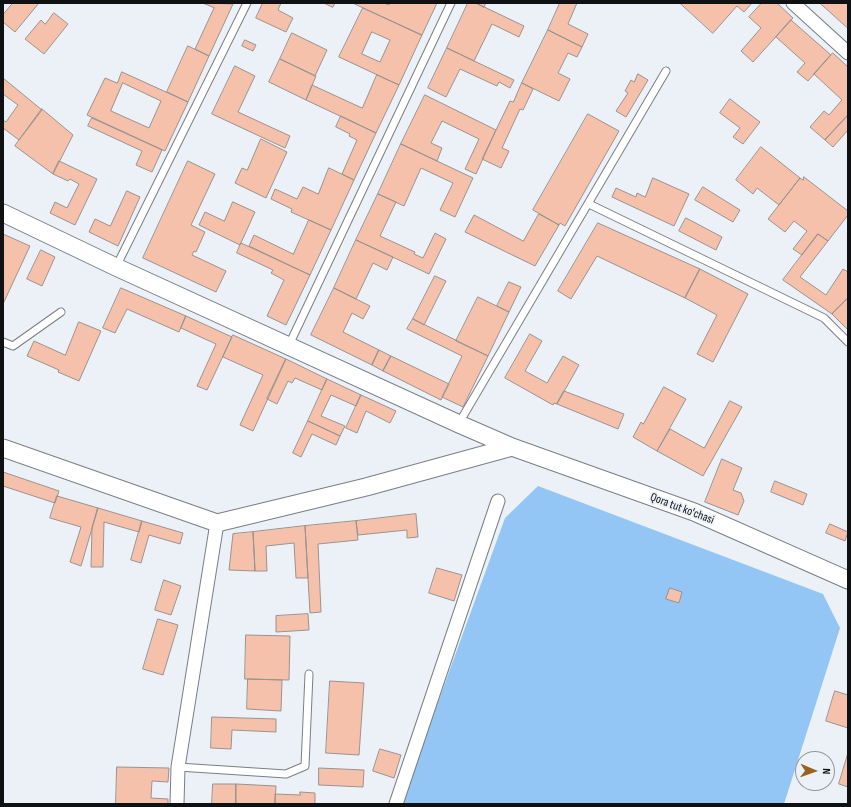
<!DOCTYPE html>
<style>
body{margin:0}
#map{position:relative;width:851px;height:807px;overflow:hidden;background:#ebf1f7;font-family:"Sofia Sans Condensed",sans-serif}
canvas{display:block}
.frame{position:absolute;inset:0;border:4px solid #0f1113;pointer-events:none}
.north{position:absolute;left:795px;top:751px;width:40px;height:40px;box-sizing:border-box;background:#ebf1f7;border:1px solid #93979c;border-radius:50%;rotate:92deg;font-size:11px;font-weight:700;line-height:16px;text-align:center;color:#0f1113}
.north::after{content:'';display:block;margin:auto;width:14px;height:18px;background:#9a621d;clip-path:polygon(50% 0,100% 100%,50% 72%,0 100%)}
</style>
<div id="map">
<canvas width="851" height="807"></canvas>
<div class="frame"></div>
<div class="north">N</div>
</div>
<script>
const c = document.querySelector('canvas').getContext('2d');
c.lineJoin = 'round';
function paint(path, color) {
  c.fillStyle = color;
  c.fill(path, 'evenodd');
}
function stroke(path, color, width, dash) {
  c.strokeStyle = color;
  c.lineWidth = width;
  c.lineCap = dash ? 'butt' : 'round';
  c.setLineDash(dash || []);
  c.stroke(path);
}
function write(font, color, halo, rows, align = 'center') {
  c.font = font + ' "Sofia Sans Condensed",sans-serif';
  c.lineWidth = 3.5;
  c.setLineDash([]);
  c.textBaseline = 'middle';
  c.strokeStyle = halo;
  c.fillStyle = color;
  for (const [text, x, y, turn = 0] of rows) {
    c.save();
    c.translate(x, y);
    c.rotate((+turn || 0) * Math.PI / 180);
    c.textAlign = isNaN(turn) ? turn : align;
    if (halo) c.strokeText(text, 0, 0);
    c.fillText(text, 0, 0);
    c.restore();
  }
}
paint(new Path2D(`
 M538,486l285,108 17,34 -56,176h-383l104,-286z`), '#93c6f4');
const building = new Path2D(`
 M13,3h26l-24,29 -12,-10v-7z
 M203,3l30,1 -24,52 -14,-7 19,-41z
 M263,3h18l-3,7 15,8 -7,14 -30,-14z
 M324,3h11l-2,4z
 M353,3h31l5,2 1,-2h47l-15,32z
 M468,3h8l48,23 -5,11 -27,-13 -18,37 -27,-13z
 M476,3h10l-2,4z
 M560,3h17l-9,21 20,10 -6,13 -34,-17z
 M680,3h72l-8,9 -7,-6 -24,27z
 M762,3h15l16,15 -40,44 -12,-11 20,-23 -12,-11z
 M820,3h28v25z
 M363,8l59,27 -23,50 -60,-28zM372,32l18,8 -10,22 -18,-8z
 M54,13l14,11 -24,30 -19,-15 16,-19 4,4z
 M791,20l40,35 -23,26 -11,-9 8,-9 -29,-26z
 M548,30l34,17 -5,10 -9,-4 -10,20 12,6 -11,22 -37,-18z
 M292,33l35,17 -12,26 -35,-17z
 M245,40l11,5 -3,6 -11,-5z
 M188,46l21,10 -21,46 -21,-10z
 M447,48l67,32 -4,8 -11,-6 -2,4 -37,-17 -14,28 -18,-9z
 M833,53l15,14v48l-23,25 -15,-13 14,-16 5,4 13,-15 -28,-26z
 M280,59l36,17 -10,24 -37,-18z
 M235,66l20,10 -17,36 52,24 -5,12 -73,-34z
 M122,72l66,30 -23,49 -78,-36 18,-37 12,5zM123,83l38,18 -12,27 -38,-17z
 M638,74l10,6 -22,37 -10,-6 12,-18 -3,-2 6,-11 3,2z
 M377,75l22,10 -23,48 -70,-33 6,-15 50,23z
 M3,78l39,32 -23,30 -16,-12v-8l3,2 12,-17 -15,-11z
 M522,83l11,6 -10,21 -3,-1 -18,39 7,3 -8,17 -19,-9 28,-58 3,1z
 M425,95l71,35 -20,44 -11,-5 14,-30 -37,-18 -11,22 11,5 -5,13 -36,-17z
 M730,99l30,23 -17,22 -10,-7 7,-9 -20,-15z
 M42,109l31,26 -20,39 -38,-28z
 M588,114l31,17 -54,95 -5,-3 -1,2 -26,-15z
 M848,115v15l-15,17 -8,-7z
 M341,116l35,17 -22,47 -12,-6 15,-34 -8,-4 1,-2 -14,-7z
 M92,118l70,32 -10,22 -16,-7 6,-14 -54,-25z
 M261,139l26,13 -21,46 -31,-15 7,-15 5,2z
 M401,144l72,34 -18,39 -15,-7 13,-27 -32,-15 -17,38 -26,-12z
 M761,147l39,31 -21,27 -22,-17 -4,6 -17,-14z
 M59,161l38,18 -22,46 -25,-12 5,-11 12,6 12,-24 -9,-5 -2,2 -15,-7z
 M188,161l27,13 -24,51 14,7 -9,20 -2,-1 -2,4 34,16 -10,21 -73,-34z
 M329,168l25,12 -23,50 -40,-18 1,-3 -21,-10 4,-10 22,10 6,-12 15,7z
 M804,177l44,34v4l-20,26 -10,-7 -16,21 -9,-6 14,-18 -13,-10 -9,11 -17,-13 32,-41 3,2z
 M653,178l36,16 -15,32 -62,-29 4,-9 20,9 1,-4 8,4z
 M703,187l37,23 -7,12 -38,-22z
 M127,191l13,6 -22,49 -29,-14 6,-13 15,7z
 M378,194l18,8 -16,34 35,16 -1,2 9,4 12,-25 11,6 -17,35 -73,-34z
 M233,202l22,10 -15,33 -41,-20 6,-13 19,9z
 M539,214l20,11 -24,41 -70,-34 9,-17 49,26z
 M686,218l36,19 -6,13 -37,-19z
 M309,220l22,10 -21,45 -61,-29 5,-11 39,19z
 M598,223l102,46 -15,29 -88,-42 -26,43 -13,-8z
 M3,234l27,12 -27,58z
 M818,234l10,7 -28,36 26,18 17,-26 5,3v26l-16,16 -49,-34z
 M356,240l37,17 -6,13 -14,-7 -17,36 -22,-11z
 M241,243l69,32 -24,50 -19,-9 17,-36 -13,-7 2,-3 -36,-17z
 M41,250l14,7 -13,29 -15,-7z
 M700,269l48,25 -35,68 -16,-8 20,-39 -32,-17z
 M435,276l11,5 -22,44 -11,-6z
 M509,282l12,5 -12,25 -12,-6z
 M121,288l65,28 -7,16 -52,-23 -12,24 -12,-5z
 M334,288l36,18 -7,13 -11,-6 -9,19 36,18 -7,15 -61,-30z
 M478,297l31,15 -21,44 -32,-15z
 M848,298v32l-16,-16z
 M186,316l46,21 -25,53 -10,-4 19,-42 -35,-16z
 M413,319l75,37 -25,51 -21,-10 20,-41 -55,-27z
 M79,322l22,9 -22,50 -21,-9 1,-2 -32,-14 7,-15 31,14z
 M530,334l12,7 -17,30 22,12 16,-27 16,9 -22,39 -3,-1 -1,2 -48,-27z
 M233,335l53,24 -33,72 -13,-6 23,-50 -40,-18z
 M379,350l12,6 -8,15 -11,-6z
 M391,356l58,28 -8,16 -58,-29z
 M286,359l41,20 -5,11 -27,-12 -3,5 -4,-2 -11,23 -10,-5z
 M327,379l34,16 -5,11 -25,-11 -10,21 24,10 -5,10 -32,-15z
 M664,387l22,12 -29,52 -24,-14 8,-15 2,2z
 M564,391l60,23 -6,15 -61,-25z
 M361,395l35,16 -6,12 -24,-12 -9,22 -11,-5z
 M730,401l12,6 -39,69 -46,-25 13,-22 34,19z
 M308,421l32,15 -4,9 -24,-11 -11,23 -8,-4z
 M722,459l20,9 -9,22 8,3 3,8 -6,14 -33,-13z
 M3,472l56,19 -4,12 -52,-17z
 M775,481l32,13 -4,11 -32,-13z
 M57,496l41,12 -17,58 -11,-4 11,-35 -31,-9z
 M98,508l44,13 -3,11 -35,-10 -1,45h-12l1,-39z
 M416,514l2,23 -11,1v-8l-49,5 -2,-14z
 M142,521l41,12 -3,11 -31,-9 -8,28 -10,-3z
 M356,521l2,19 -40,4 3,68 -11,1 -5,-87z
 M830,524l18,8 -3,9 -19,-8z
 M305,526l3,52h-12l-2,-35 -28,3 1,25h-12l-2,-39z
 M253,532l2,39 -26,-1 4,-36z
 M437,568l25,7 -8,26 -25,-8z
 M164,580l17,6 -10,29 -16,-5z
 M670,588l12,4 -3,11 -13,-4z
 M308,614l1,16 -33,2v-16z
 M158,619l20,6 -15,50 -20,-6z
 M246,635l44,1 -1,44 -44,-1z
 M248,679l34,1 -1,31 -34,-2z
 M330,681l34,2 -5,72 -33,-2z
 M835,691l13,4v33l-22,-7z
 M212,717l64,2v13l-44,-2 -1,19 -20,-1z
 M380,749l21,6 -7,23 -21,-7z
 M848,753v34l-9,-3z
 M117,767l52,1 -1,14 -16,-1 -1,17 17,1v5h-52z
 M319,768l45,2 -1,17 -44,-2z
 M213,784h23v20h-24z
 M236,784l40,2 -1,18h-39z
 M300,792l15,1v11h-40v-10l25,1z`);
paint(building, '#f6c1ab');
stroke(building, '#9a928f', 1);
const service = new Path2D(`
 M589,204l235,114 24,24
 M116,267l131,-264
 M3,342l10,4 48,-34
 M289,345l162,-342
 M459,423l207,-352
 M178,767l108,7 19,-8 4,-92`);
const minor = new Path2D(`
 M793,3l55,50
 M177,804l1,-37 39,-244
 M396,804l102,-303`);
const tertiary = new Path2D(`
 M3,213l113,54 343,157 53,23 182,65 154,68
 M3,448l214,75 149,-36 146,-40`);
stroke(service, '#797f84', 9);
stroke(minor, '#797f84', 15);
stroke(tertiary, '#797f84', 19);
stroke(service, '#fff', 7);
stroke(minor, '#fff', 13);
stroke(tertiary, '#fff', 17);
write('12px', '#0f1113', '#ebf1f7', [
 ["Qora tut ko'chasi",682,509,21]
]);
</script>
